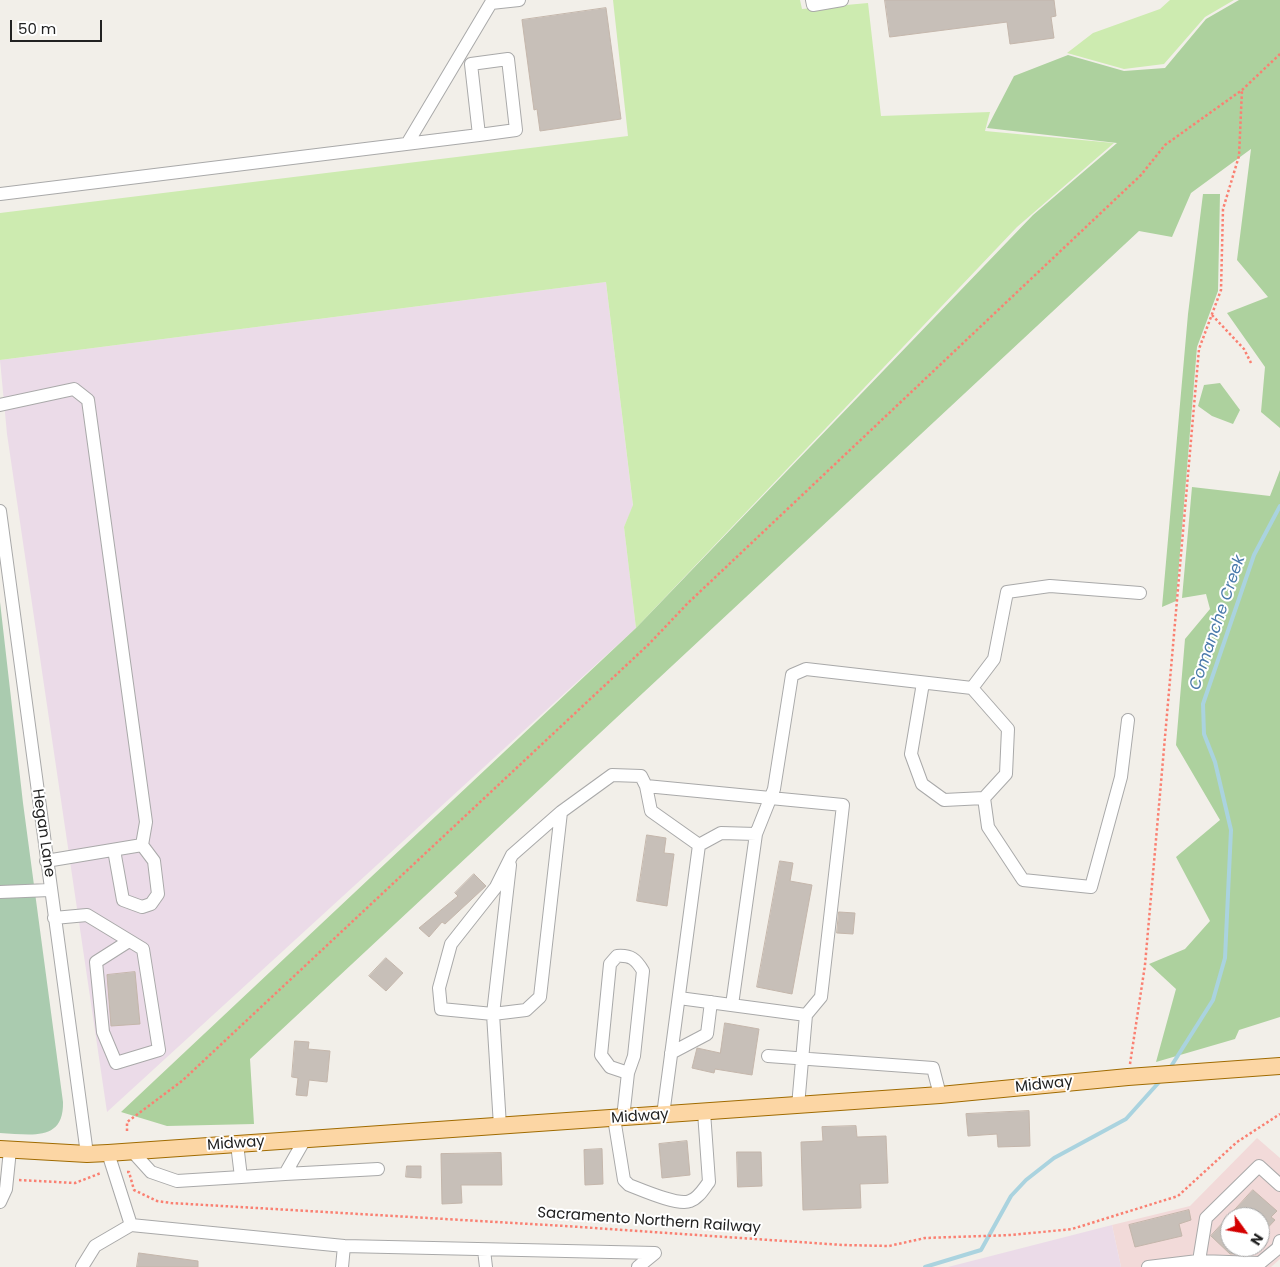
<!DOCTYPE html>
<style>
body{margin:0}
#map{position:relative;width:1280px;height:1267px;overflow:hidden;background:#f2efe9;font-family:Poppins,sans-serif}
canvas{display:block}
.north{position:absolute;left:1220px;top:1207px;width:50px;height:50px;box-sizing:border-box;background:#fff;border:1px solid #a7a7a7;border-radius:50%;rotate:122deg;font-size:14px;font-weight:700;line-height:20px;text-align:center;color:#222}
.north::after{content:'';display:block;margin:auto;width:18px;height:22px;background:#d40000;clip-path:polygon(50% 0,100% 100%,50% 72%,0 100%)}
.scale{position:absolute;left:10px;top:20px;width:92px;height:22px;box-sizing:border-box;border:2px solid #222;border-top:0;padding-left:6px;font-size:15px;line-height:18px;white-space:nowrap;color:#222;-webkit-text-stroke:4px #fff;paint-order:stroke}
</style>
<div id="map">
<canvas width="1280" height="1267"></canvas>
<div class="north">N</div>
<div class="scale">50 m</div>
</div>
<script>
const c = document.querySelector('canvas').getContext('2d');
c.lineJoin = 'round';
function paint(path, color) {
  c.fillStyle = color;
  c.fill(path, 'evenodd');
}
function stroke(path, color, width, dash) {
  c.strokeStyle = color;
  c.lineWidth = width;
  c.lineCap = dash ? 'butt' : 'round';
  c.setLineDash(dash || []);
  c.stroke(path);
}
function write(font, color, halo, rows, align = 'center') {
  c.font = font + ' Poppins,sans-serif';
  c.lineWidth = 4;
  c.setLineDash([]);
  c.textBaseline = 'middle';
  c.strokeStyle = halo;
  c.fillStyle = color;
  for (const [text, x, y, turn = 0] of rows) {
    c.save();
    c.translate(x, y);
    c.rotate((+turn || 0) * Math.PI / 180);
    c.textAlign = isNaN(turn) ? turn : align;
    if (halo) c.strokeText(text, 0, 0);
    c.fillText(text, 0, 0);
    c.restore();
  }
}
paint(new Path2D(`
 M1257,1138l23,20v101l-9,8h-150l-9,-42 78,-19zM1230,1217h30v30h-30z`), '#f2dad9');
paint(new Path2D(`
 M606,282l27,224 -9,21 12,101 -529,484 -100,-678 -7,-74z
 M1112,1225l9,42h-173z`), '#ebdbe8');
paint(new Path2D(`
 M613,0h187l2,9 66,-6 13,113 109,-4 -5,19 129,12 -97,84 -381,401 -12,-101 9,-22 -27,-223 -606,78v-147l628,-77z
 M1170,0h64l-29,17 -41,47 -40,5 -57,-16 26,-20 67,-24z`), '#cdebb0');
paint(new Path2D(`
 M1239,0h41v428l-19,-16 4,-45 -38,-54 41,-16 -31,-37 14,-111 -60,44 -19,44 -33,-6 -889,828 4,65 -87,2 -46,-14 515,-484 397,-413 84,-72 -130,-15 27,-52 54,-21 56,16 41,-3 41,-49z
 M1203,194h17l-2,97 -21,56 -21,254 -14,6 26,-293z
 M1220,383l20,27 -7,14 -21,-8 -14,-10 6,-21z
 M1280,470v547l-41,13 -4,9 -79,23 20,-73 -27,-25 36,-15 25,-28 -34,-64 44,-37 -44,-75 9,-106 25,-30 -4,-15 -24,4 10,-111 78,9z`), '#add19e');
paint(new Path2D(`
 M0,602l23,201 40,299c1,41 -34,32 -63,31z`), '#aacbaf');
stroke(new Path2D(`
 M1170,1068l43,-68 12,-42 6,-128 -16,-68 -11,-28 -1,-30 51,-149 26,-49
 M925,1267l56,-17 30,-54 15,-16 28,-22 72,-39 35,-39`), '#aad3df', 4);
const building = new Path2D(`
 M885,0h169l2,16 -5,1 3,21 -44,6 -3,-22 -117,15z
 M606,8l15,111 -81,12 -3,-22 -3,1 -12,-90z
 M647,835l19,3 -2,15 10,1 -7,52 -30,-5z
 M780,861l13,2 -3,18 22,4 -20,109 -35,-7z
 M474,874l12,12 -41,38 -3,-2 -13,15 -10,-9 39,-32 -3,-3z
 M839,912l16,1 -2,21 -16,-1z
 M386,958l17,15 -17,18 -17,-15z
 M135,972l5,52 -29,2 -4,-51z
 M725,1023l34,6 -7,46 -37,-6 -1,4 -22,-5 5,-20 23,5z
 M295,1041l14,1 -1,7 22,2 -3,31 -18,-2 -2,16 -11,-1 2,-17 -6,-1z
 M1029,1111l1,35 -32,1 -1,-13 -29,2 -2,-22z
 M856,1126l1,11 29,-1 2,47 -28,1 1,24 -58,2 -2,-68 22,-1 -1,-14z
 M687,1141l3,34 -28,3 -3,-34z
 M602,1149l1,35 -18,1 -1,-35z
 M737,1152h24l1,34 -24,1z
 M501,1153l1,32h-41l1,18 -20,1 -1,-50z
 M407,1166h14v12l-15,-1z
 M1253,1190l24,21 -6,6 4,3 -15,16v-19h-30v30h20l-7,7h-13l-19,-18z
 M1189,1210l2,10 -12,4 3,12 -47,11 -6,-22z
 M139,1253l59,8v6h-61z`);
paint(building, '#c7bfb8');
stroke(building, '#c4b6ab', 1);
const minor = new Path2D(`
 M812,0l1,5 29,-5
 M508,59l8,71 -37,5 -8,-71z
 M407,144l84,-141 28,-3
 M0,194l479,-59
 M0,405l74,-16 14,11 58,422 -4,23 -96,16
 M0,511l87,643
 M972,688l22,-29 13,-67 43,-6 90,7
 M646,786l197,19 -22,192 -15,18 -8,91
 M984,798l4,29 35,53 68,7 30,-110 7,-57
 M561,812l-49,43 -16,32 -45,57 -12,44 2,21 52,5 33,-4 14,-13 21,-185 51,-37 29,1 5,10 5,25 48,34
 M699,845l22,-12 35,1
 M114,850l9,50 19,7 9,-3 7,-10 -4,-33 -12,-16
 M0,892l50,-2
 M54,918l33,-3 56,34 16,101 -43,13 -13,-31 -7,-70 33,-21
 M679,998l127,17
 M732,1005l24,-171 18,-45 18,-114 14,-6 166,19 36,41 -2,45 -22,24 -40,2 -22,-16 -11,-30 12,-71
 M671,1053l36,-19 4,-32
 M768,1056l165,12 7,27
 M663,1115l36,-270
 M614,1118l10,62 5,5c13,5 49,21 61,16 9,-3 14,-13 19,-19l-5,-70
 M623,1118l5,-45 6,-17 9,-85c-7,-12 -12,-16 -26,-15l-7,8 -9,91 9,12 18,6
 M500,1126l-7,-112 17,-149
 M132,1151l19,21 26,9 64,-4 -4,-33
 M108,1153l23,72
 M285,1174l93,-5
 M241,1177l44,-3 20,-35
 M0,1202l6,-13 4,-39
 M344,1246l311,7 -17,14
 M484,1250l2,17
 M82,1267l13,-21 36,-21 213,21 -2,21
 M1148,1267l50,-6 62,2 18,-15 2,-7
 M1198,1267l8,-49 53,-52 21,19`);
const major = new Path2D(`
 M0,1149l87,5 21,-1 832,-58 188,-18 152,-11`);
stroke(minor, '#a9a9a9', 14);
stroke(major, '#a06b00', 18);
stroke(new Path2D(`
 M1212,315l32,34 7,14
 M1130,1064l15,-99 54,-616 22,-59 2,-81 16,-53 3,-66
 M127,1131v-9l55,-41 467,-437 39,-41 453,-428 24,-30 77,-55 38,-36
 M127,1172h2l5,18 23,11 14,2 394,23 278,19 46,1 36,-8 87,-3 60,-6 106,-33 59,-54 43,-28
 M19,1180l56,3 26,-10`), '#fa8072', 2.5, [2.5, 2.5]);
stroke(minor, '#fff', 12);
stroke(major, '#fcd6a4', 16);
write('15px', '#222', '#fff', [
 ["Hegan Lane",43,833,82],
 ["Midway",1044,1085,-6],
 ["Midway",640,1117,-4],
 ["Midway",236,1144,-4],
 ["Sacramento Northern Railway",649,1221,4]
]);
write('italic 16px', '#4a7aab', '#fff', [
 ["Comanche Creek",1218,623,-71]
]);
</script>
